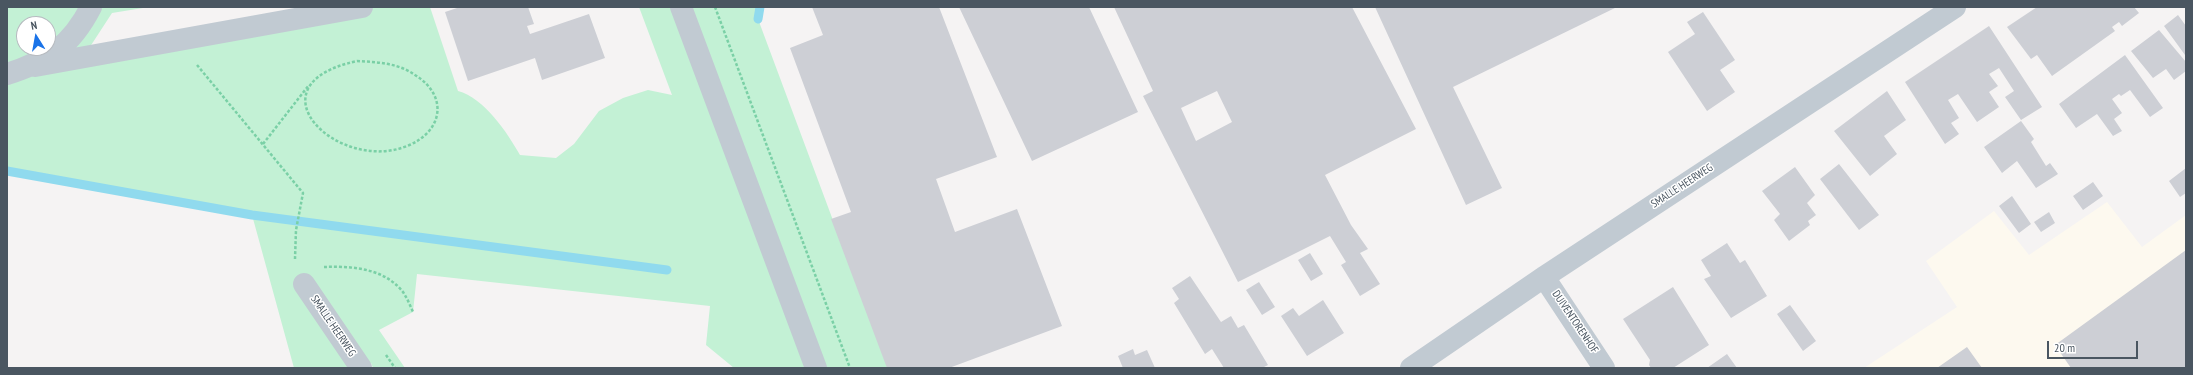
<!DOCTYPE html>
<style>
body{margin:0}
#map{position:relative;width:2193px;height:375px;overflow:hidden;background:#f5f3f3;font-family:"PT Sans Narrow",sans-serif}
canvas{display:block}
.frame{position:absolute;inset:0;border:8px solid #4a5661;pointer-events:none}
.north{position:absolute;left:16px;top:16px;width:40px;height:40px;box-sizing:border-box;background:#fff;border:1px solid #b7bbc0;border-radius:50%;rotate:349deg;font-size:11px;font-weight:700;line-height:16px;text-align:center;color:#4a5661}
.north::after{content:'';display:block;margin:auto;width:14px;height:18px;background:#1a73e8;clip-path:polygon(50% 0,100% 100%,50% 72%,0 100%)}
.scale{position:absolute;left:2047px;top:341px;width:91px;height:18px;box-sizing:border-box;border:2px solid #4a5661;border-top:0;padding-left:5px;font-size:12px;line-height:14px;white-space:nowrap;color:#4a5661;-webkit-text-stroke:3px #fff;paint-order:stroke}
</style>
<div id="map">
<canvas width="2193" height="375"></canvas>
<div class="frame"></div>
<div class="north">N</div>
<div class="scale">20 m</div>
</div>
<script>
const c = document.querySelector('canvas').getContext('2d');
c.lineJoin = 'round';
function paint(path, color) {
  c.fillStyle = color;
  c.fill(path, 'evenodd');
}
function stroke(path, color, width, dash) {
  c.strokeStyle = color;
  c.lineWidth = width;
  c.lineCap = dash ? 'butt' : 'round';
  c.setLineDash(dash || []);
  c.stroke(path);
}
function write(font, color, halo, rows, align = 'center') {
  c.font = font + ' "PT Sans Narrow",sans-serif';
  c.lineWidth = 3;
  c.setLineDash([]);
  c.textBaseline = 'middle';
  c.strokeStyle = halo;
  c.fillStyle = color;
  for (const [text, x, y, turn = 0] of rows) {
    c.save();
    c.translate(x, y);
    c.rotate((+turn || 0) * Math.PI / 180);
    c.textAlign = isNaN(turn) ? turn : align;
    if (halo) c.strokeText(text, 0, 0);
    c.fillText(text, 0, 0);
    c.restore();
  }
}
paint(new Path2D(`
 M2107,202l35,45 44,-32v153h-322l93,-61 -31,-46 68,-50 35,44z`), '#fdf9ef');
paint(new Path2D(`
 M7,7h142l-37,6 -28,43 278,-49h68l28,84c26,7 49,41 62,64l36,3 18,-14 25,-33 24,-13 25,-8 24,5 -33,-88h121l-2,12 130,349h-154l-28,-23 4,-39 -293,-32 -4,38 -34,18 26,38h-32l-2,-5 -9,5h-68l-42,-153 -245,-44zM24,24h24v24h-24z`), '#c3f1d5');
stroke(new Path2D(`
 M758,19l2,-12
 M7,171l245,44 415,55`), '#90daee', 9);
paint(new Path2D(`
 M460,7h68l6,17 -7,2 3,8 59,-20 16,44 -63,22 -7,-22 -67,23 -23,-69z
 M812,7h127l58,150 -61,22 19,53 62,-23 45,117 -113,42h-62l-56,-149 20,-7 -61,-164 33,-13z
 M959,7h130l49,105 -106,49z
 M1114,7h238l64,122 -91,46 26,50 17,24 -8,4 20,31 -20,12 -19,-31 5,-3 -16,-26 -92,46 -95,-186 10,-5zM1217,91l15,31 -36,19 -15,-33z
 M1375,7h242l-164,80 49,101 -36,17z
 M2037,7h97l5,6 -17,13 -3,-4 -7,5 3,4 -63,45 -15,-21 -6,4 -24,-32z
 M1703,12l32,48 -15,10 15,22 -28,19 -39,-59 27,-18 -8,-12z
 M2178,15l8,11 -1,29 -21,-29z
 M1989,26l53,81 -21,13 -16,-23 9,-6 -15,-23 -10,6 9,12 -9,6 10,15 -22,15 -19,-28 -10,6 11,18 -8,5 8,11 -14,10 -40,-62z
 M2159,30l27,32v9l-12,9 -8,-11 -13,9 -22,-27z
 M2125,55l38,53 -13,9 -20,-27 -9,6 -2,-2 -7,5 10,14 -8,6 8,12 -9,5 -16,-22 -21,14 -17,-24z
 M1887,91l19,29 -22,16 13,18 -27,22 -36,-45z
 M2021,121l13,18 -3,3 15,24 4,-3 8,11 -22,14 -19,-27 -15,12 -18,-26z
 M1839,164l40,51 -20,15 -39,-51z
 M1795,167l20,28 -8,8 9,12 -8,6 2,4 -21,16 -15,-21 6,-6 -18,-23z
 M2186,168v25l-6,4 -11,-16z
 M2093,182l10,14 -20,14 -10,-14z
 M2012,196l19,28 -12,9 -20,-27z
 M2049,212l6,11 -14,9 -7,-10z
 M1727,243l13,20 5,-3 22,36 -36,22 -27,-39 7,-3 -10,-16z
 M2186,250v117l-115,1 -16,-23z
 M1310,253l13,21 -12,7 -13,-21z
 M1190,276l31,46 10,-6 7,12 6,-3 24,40 -6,3h-38l-12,-19 -7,5 -31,-51 5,-4 -7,-11z
 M1259,282l16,25 -13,8 -16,-25z
 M1673,287l36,58 -36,23h-22l-2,-3 1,-5 -27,-41z
 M1323,300l21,33 -37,23 -26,-40 12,-8 6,8z
 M1790,305l26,36 -13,10 -26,-37z
 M1967,347l15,21h-45z
 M1133,349l2,6 12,-5 8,18h-32l-5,-12z
 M1727,354l10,14h-30z`), '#cdcfd5');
stroke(new Path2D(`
 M715,7l135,361
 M357,61c20,1 41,2 58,14 34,21 28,57 -8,71 -69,28 -161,-61 -50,-85z
 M197,65l106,128 -7,37 -1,29
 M263,144l46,-59
 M324,267c28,-1 60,1 79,25 4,6 7,13 10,20
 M386,355l9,13`), '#7ad0a6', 2.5, [3, 2]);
stroke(new Path2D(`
 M681,7l135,361
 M35,66l327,-59
 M7,74c41,-13 64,-28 84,-67
 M1544,277l60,91
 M304,284l57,84
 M1411,368l133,-91 411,-270`), '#c1cad2', 22);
write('11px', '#4a5661', '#fff', [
 ["SMALLE HEERWEG",1682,186,-33],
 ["DUIVENTORENHOF",1575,322,56],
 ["SMALLE HEERWEG",333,326,56]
]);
</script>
